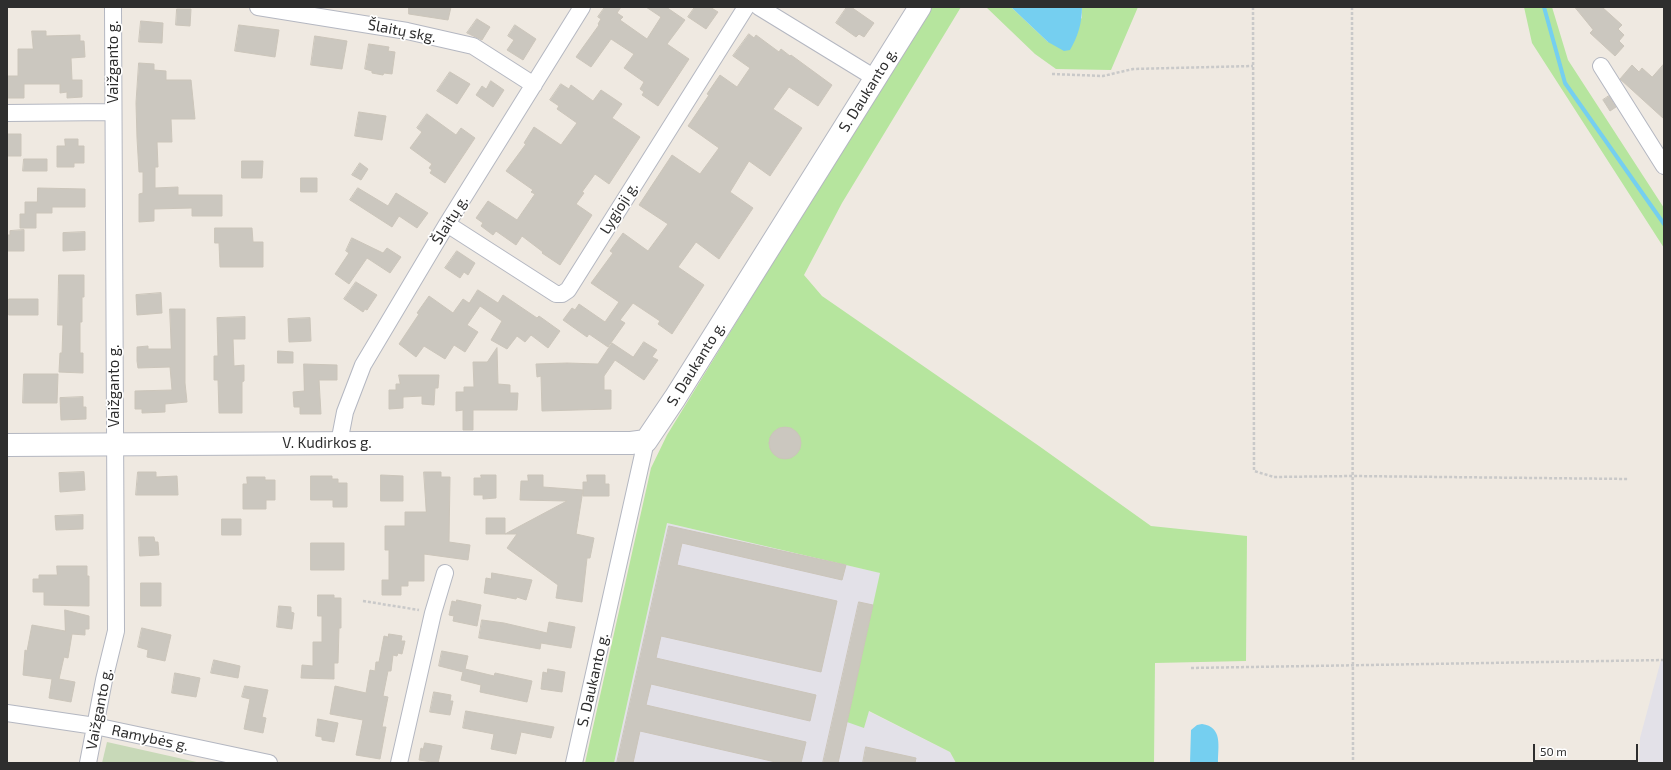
<!DOCTYPE html>
<meta charset="utf-8">
<style>
body{margin:0}
#map{position:relative;width:1671px;height:770px;overflow:hidden;background:#efe9e1;font-family:"Exo 2",sans-serif}
canvas{display:block}
.frame{position:absolute;inset:0;border:8px solid #2e2e2e;pointer-events:none}
.scale{position:absolute;left:1533px;top:744px;width:105px;height:18px;box-sizing:border-box;border:2px solid #2e2e2e;border-top:0;padding-left:5px;font-size:12px;line-height:14px;white-space:nowrap;color:#2e2e2e;-webkit-text-stroke:3px #fff;paint-order:stroke}
</style>
<div id="map">
<canvas width="1671" height="770"></canvas>
<div class="frame"></div>
<div class="scale">50 m</div>
</div>
<script>
const c = document.querySelector('canvas').getContext('2d');
c.lineJoin = 'round';
function paint(path, color) {
  c.fillStyle = color;
  c.fill(path, 'evenodd');
}
function stroke(path, color, width, dash) {
  c.strokeStyle = color;
  c.lineWidth = width;
  c.lineCap = dash ? 'butt' : 'round';
  c.setLineDash(dash || []);
  c.stroke(path);
}
function write(font, color, halo, rows, align = 'center') {
  c.font = font + ' "Exo 2",sans-serif';
  c.lineWidth = 3.5;
  c.setLineDash([]);
  c.textBaseline = 'middle';
  c.strokeStyle = halo;
  c.fillStyle = color;
  for (const [text, x, y, turn = 0] of rows) {
    c.save();
    c.translate(x, y);
    c.rotate((+turn || 0) * Math.PI / 180);
    c.textAlign = isNaN(turn) ? turn : align;
    if (halo) c.strokeText(text, 0, 0);
    c.fillText(text, 0, 0);
    c.restore();
  }
}
paint(new Path2D(`
 M667,523l214,50 -33,149 20,-11 82,41 6,11h-342z
 M1661,660h3v103h-25l1,-25z`), '#e3e1e8');
paint(new Path2D(`
 M930,7h31l-119,196 -38,72 18,21 217,150 112,80 96,10 -1,125 -91,2 -1,100h-198l-6,-11 -81,-41 -5,17 -17,-6 33,-149 -213,-50 -53,240h-29l66,-295 16,-33z
 M986,7h25l37,35 34,-24v-11h56l-27,63 -55,-1 -21,-15z
 M1524,7h28l16,53 96,148v40l-132,-205z`), '#b6e59e');
paint(new Path2D(`
 M107,742l94,21h-99z`), '#c8d9b8');
paint(new Path2D(`
 M1011,7h71c0,16 -4,29 -12,43l-6,1 -16,-9z
 M1202,724c21,3 16,22 16,39h-28l1,-33 6,-5z`), '#75cff0');
stroke(new Path2D(`
 M1544,7l21,76 99,141`), '#75cff0', 4);
const building = new Path2D(`
 M409,7h42l-3,13 -39,-6z
 M605,7h16l-4,6 6,4 -3,3 27,19 14,-22 -15,-10h20l19,13 -18,24 22,15 -31,47 -16,-11 2,-3 -4,-3 4,-7 -20,-14 10,-14 -23,-15 -20,28 -15,-10 23,-32 -1,-1 3,-5 -3,-2z
 M695,7h15l8,5 -12,17 -18,-12z
 M847,7h4l23,16 -10,14 -5,-3 -3,3 -20,-14z
 M1575,7h27l20,18 -4,4 6,6 -5,6 5,5 -9,10 -25,-23 3,-3z
 M177,9h14l-1,17 -14,-1z
 M477,19l13,8 -8,13 -15,-7z
 M141,21l22,2 -1,20 -23,-1z
 M239,25l40,5 -4,27 -40,-6z
 M515,25l21,14 -13,21 -16,-10 7,-10 -6,-4z
 M32,31h14v5l34,-1v6h4l1,16 -14,1 1,22h10v17l-15,1v-6l-7,1v-9h-36v14h-17v-22h11v-27h15z
 M749,34l5,4 2,-3 23,17 2,-3 9,7 1,-1 41,30 -14,21 -29,-19 -16,22 29,19 -32,48 -21,-15 -19,31 23,16 -34,51 -23,-17 -18,25 26,18 -32,49 -14,-10 2,-3 -27,-18 -13,17 5,3 -17,24 -19,-13 -2,3 -24,-17 9,-12 3,2 4,-6 26,18 14,-20 -28,-19 22,-30 -3,-2 13,-18 25,18 20,-27 -29,-19 33,-50 28,19 19,-26 -31,-22 21,-31 -2,-1 13,-19 17,12 13,-19 -17,-12z
 M315,36l32,5 -5,28 -31,-4z
 M369,44l20,3 -1,4 7,1 -3,22 -8,-1 -1,2 -11,-2v-2l-7,-2z
 M139,63l15,1v6l12,1v9h25l4,39h-24l1,23h-15l1,25h-3v21l23,-1v8h44v21h-30v-8l-38,1v12l-15,1v-28l4,-1v-21h-4l-2,-34 -1,-35z
 M1664,64v55l-44,-40 12,-14 7,7 3,-4 10,9z
 M450,72l20,12 -13,20 -20,-13z
 M491,81l13,9 -11,17 -17,-12 6,-9 4,3z
 M561,84l8,5 2,-4 22,16 8,-11 21,14 -10,14 28,19 -31,47 -14,-10 -13,18 2,1 -8,11 16,11 -32,50 -18,-12 1,-1 -21,-16 -6,9 -20,-14 -3,4 -12,-9 2,-3 -7,-5 12,-17 29,19 18,-26 -4,-2 2,-2 -27,-19 20,-27 -2,-1 10,-16 27,18 16,-22 -20,-14 2,-3 -9,-6z
 M1609,96l7,11 -6,4 -7,-11z
 M359,112l27,4 -4,24 -27,-4z
 M427,114l29,21 5,-7 14,10 -30,45 -15,-10 2,-3 -3,-2 3,-4 -22,-16 12,-16 -5,-4z
 M7,134h14v22h-14z
 M65,139h13v7h6v17h-10v4h-17v-21h8z
 M24,159h23v12h-24z
 M242,161h21l-1,17h-20z
 M360,163l8,6 -7,11 -9,-5z
 M301,178h16v14h-16z
 M38,188l47,1v18h-33v6h-16v15h-16v-14h5v-12h12z
 M358,188l30,18 8,-13 32,20 -11,15 -18,-12 -7,11 -42,-27z
 M215,228h37l1,14h10v25h-43l-1,-24h-4z
 M24,230v21h-17v-16h3v-4z
 M85,232v18l-22,1v-18z
 M352,238l31,15 4,-5 14,9 -11,16 -23,-15 -18,26 -14,-10 14,-21 -3,-2z
 M457,251l18,12 -7,12 -4,-3 -4,6 -15,-10z
 M59,275h25v22h-2v25h-2v31h3v20l-24,-1 1,-19h2l1,-28h-5z
 M356,282l21,13 -10,15 -2,-1 -2,3 -19,-13z
 M478,290l20,13 5,-8 34,23 2,-2 21,15 -12,17 -17,-13 -6,7 -8,-6 -10,13 -16,-9 11,-19 -22,-15 -13,19 11,7 -13,20 -11,-7 -9,14 -21,-13 -8,11 -17,-13 20,-30 -2,-1 12,-17 24,17 10,-14 6,4z
 M161,293l1,20 -25,2 -1,-20z
 M9,299h29v16h-29z
 M170,309h15v74l2,19 -22,2v8l-23,1v-4h-7v-18l37,-1 -2,-23 -32,1 -1,-7v-14l11,-1v3h23z
 M245,317v22h-12l1,27 10,-1v16l-2,1v31h-23l-1,-33h-4v-24h4l-1,-38z
 M310,318l1,23 -22,1 -1,-23z
 M644,342l13,8 -5,7 6,3 -14,20 -29,-20 -11,16v14h7v19l-69,2 -1,-35 -4,1 -1,-13 31,-1 31,1 14,-21 21,14z
 M497,348l1,36 12,1v8h8l-1,17h-44v20h-10v-20l-7,1v-19h8v-5h10l-1,-25h14z
 M278,351l15,1v11h-15z
 M304,364l33,1v15h-18l2,34h-21v-7h-6l-1,-15 11,-1z
 M24,374h34l-1,29h-34z
 M399,375h40l-1,13h-3l-1,17 -12,-1v-8l-19,1v11l-14,1v-19h7v-6h4z
 M83,397v10h3v12l-25,1 -1,-22z
 M769 443a16 16 0 1 1 32 0a16 16 0 1 1-32 0Z
 M84,472l1,18 -25,2 -1,-19z
 M138,472h18v5l21,-1 1,19h-42z
 M424,472h17v5h9l-1,65 21,3 -2,15 -44,-6v27h-16v5h-7v9h-19v-15h7v-30h-4v-24h20v-14h21z
 M381,475l22,1v25h-22z
 M481,475h15v23l-13,1v-4h-9v-17h7z
 M528,475h15v12l40,3 -7,44 18,4 -4,20h-3l-5,44 -26,-4 2,-13 -51,-37 10,-14h-31v-16h19v16l62,-33 -47,-1 1,-19h7z
 M587,475h18v9h4v12h-26v-14h4z
 M311,476h21v3h6v4h9v24h-14v-7h-22z
 M247,477h18v3h10v20h-9v9h-23v-25h4z
 M83,515v14l-27,1 -1,-14z
 M222,519h19v16h-19z
 M669,526l177,39 -4,15 -160,-37 -5,22 160,36 -16,71 -160,-36 -5,22 160,37 -6,26 -159,-37 -5,21 160,37 -5,21h-21l-140,-32 -7,32h-16z
 M139,537h15l1,5h3l1,13 -19,1z
 M311,543h33v27h-33z
 M57,566h30v10h2v30l-45,-1v-13h-11v-13h6v-4h18z
 M492,573l40,7 -6,20 -9,-3 -1,2 -32,-6 2,-15 5,1z
 M141,583h20v23h-20z
 M318,595h16v3h7v30h-2l-1,35h-4v16l-33,-1 1,-13 11,1v-24h9v-26h-4z
 M457,600l24,5 -4,21 -24,-5 1,-5 -5,-1 3,-14 4,1z
 M859,602l14,3 -35,158h-15z
 M279,606l12,1v5l3,1 -2,16 -15,-2z
 M65,610l24,6v13h-4v6l-13,-1 -4,24 -4,-1 -5,22 16,3 -4,20 -22,-4 3,-19 -29,-4 2,-25 2,1 5,-26 33,6z
 M482,620l22,3 43,10 2,-11 26,5 -4,21 -30,-5 -1,6 -61,-11z
 M142,628l29,7 -6,26 -18,-4 1,-7 -10,-3z
 M389,634l13,2 -1,5h4l-3,13 -4,-1 -1,3 -4,-1 -2,16h-3l-5,25 5,1 -6,30h4l-6,32 -24,-4 7,-35 -33,-6 5,-28 31,7 4,-23 5,1 1,-9h3l5,-26 4,1z
 M442,651l26,5 -3,13 29,7 1,-3 37,8 -5,21 -47,-10 1,-7 -20,-5 2,-8 -24,-6z
 M214,660l26,6 -2,12 -27,-5z
 M548,669l17,3 -3,20 -21,-3 2,-17 4,1z
 M175,673l25,5 -4,19 -24,-4z
 M245,686l23,4 -6,27 4,1 -3,15 -19,-4 6,-30 -8,-2z
 M434,692l17,3 -1,6h3l-3,14 -20,-3z
 M466,711l88,16 -3,11 -30,-6 -5,22 -25,-5 3,-15 -31,-6z
 M318,719l20,4 -4,19 -12,-2v-3l-6,-1z
 M425,743l17,3 -4,17 -19,-3 2,-12 2,1z
 M866,747l50,11 -1,5h-52z`);
paint(building, '#cbc7bf');
stroke(building, '#cbc5ba', 1);
const street = new Path2D(`
 M258,7l149,24 66,15 61,39
 M759,7l116,71
 M1601,66l63,100
 M7,113l106,-1
 M447,224l109,70h6l6,-4 178,-283
 M339,443l6,-31 18,-47 84,-141 135,-217
 M7,713l88,13 174,37
 M88,763l16,-83 12,-49 -3,-624
 M399,763l34,-150 12,-40
 M574,763l72,-322`);
const secondary = new Path2D(`
 M7,445l353,-2h271l15,-2 29,-43 245,-391`);
stroke(street, '#b4b7c1', 18);
stroke(secondary, '#b4b7c1', 24);
stroke(new Path2D(`
 M1253,7l1,464 20,6 78,-1 277,3
 M1352,7l1,756
 M1052,74l51,2 30,-7 120,-3
 M363,601l56,9
 M1191,668l473,-8`), '#c9c9c9', 2.5, [3, 2]);
stroke(street, '#fff', 16);
stroke(secondary, '#fff', 22);
write('15px', '#2e2e2e', '#fff', [
 ["Šlaitų skg.",402,31,11],
 ["Vaižganto g.",113,62,-90],
 ["S. Daukanto g.",868,90,-58],
 ["Lygioji g.",619,208,-58],
 ["Šlaitų g.",450,220,-58],
 ["S. Daukanto g.",696,364,-58],
 ["Vaižganto g.",114,386,-90],
 ["V. Kudirkos g.",327,443],
 ["S. Daukanto g.",593,680,-77],
 ["Vaižganto g.",99,709,-79],
 ["Ramybės g.",150,738,12]
]);
</script>
